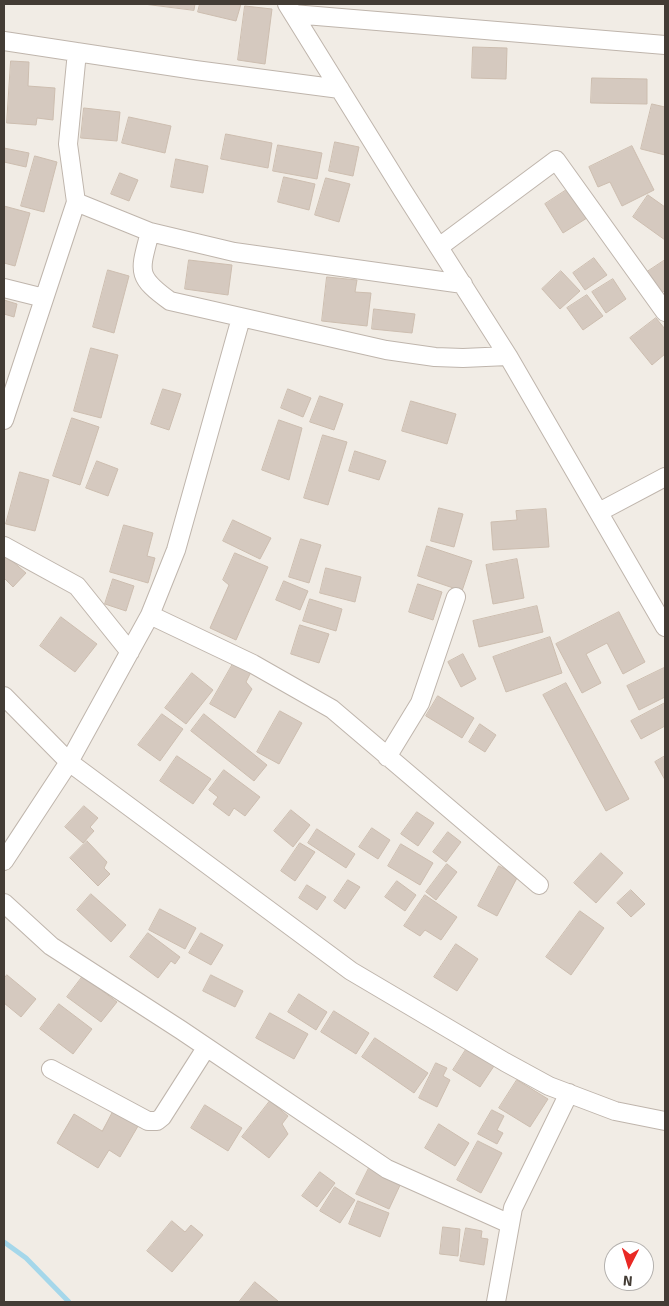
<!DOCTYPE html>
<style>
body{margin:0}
#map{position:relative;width:669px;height:1306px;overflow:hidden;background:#f1ece5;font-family:Signika,sans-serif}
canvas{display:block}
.frame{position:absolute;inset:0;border:5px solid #433c35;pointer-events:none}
.north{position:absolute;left:604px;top:1241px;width:50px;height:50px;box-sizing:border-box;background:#fff;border:1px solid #b4b1ae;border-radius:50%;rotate:185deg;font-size:14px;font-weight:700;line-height:20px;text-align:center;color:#433c35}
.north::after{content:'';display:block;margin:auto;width:18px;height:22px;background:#e92924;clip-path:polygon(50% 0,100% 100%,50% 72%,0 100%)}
</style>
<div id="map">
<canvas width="669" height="1306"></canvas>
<div class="frame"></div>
<div class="north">N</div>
</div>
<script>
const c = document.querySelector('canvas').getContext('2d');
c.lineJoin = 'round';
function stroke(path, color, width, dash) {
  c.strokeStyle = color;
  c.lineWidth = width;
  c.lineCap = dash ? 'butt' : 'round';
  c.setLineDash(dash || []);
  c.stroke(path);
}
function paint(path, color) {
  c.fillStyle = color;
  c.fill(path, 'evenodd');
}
stroke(new Path2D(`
 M4,1242l22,16 43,44`), '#a5d7ea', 5);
const building = new Path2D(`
 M144,4h51l-1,6z
 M200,4h41l-5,17 -38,-9z
 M245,6l27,3 -7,55 -27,-4z
 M473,47l34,1 -1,31 -34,-1z
 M11,61l18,1 -1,24 27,2 -2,32 -16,-2 -1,7 -29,-2z
 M592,78l55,1v25l-56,-1z
 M652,104l13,3v48l-24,-6z
 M84,108l36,4 -3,29 -36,-3z
 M129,117l42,9 -6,27 -43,-10z
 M226,134l46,9 -4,25 -47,-9z
 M335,142l24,5 -6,29 -24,-5z
 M278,145l44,8 -5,26 -44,-8z
 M632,146l22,44 -32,16 -12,-24 -12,5 -9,-20z
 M4,148l25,5 -3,14 -22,-5z
 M35,156l22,6 -13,50 -23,-6z
 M176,159l32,7 -5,27 -32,-6z
 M120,173l18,7 -9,21 -18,-7z
 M284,177l31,7 -6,26 -31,-8z
 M326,178l24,6 -11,38 -24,-7z
 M568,189l19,29 -24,15 -18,-29z
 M648,195l17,12v33l-32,-23z
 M4,206l26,7 -15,53 -11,-3z
 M594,258l13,17 -22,15 -12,-17z
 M189,260l43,5 -4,30 -43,-6z
 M665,260v30l-3,3 -15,-21z
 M108,270l21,6 -15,57 -21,-6z
 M561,271l19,20 -20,18 -18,-20z
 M327,277l30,3 -2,12 16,1 -4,33 -45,-5z
 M613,279l13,20 -20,14 -14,-21z
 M587,295l16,21 -20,14 -16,-22z
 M4,300l13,4 -3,13 -10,-3z
 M374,309l41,5 -3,19 -40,-4z
 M656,318l9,11v25l-13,11 -22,-27z
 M91,348l27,7 -17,63 -27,-7z
 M163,389l18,5 -12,36 -18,-6z
 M288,389l23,9 -8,19 -22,-9z
 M320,396l23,8 -9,26 -24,-8z
 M411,401l45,13 -9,30 -45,-13z
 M72,418l27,9 -19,58 -27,-9z
 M279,420l23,8 -13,52 -27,-10z
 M323,435l24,7 -19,63 -24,-7z
 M355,451l31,10 -7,19 -30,-9z
 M97,461l21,8 -10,27 -22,-8z
 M20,472l29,8 -14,51 -29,-7z
 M439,508l24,6 -9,33 -23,-6z
 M546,509l3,38 -56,3 -2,-28 26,-2 -1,-9z
 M233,520l38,18 -11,21 -37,-18z
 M124,525l29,8 -6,23 8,2 -7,25 -38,-11z
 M301,539l20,6 -12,38 -20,-6z
 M427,546l45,15 -10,30 -44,-15z
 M235,553l33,14 -32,73 -26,-12 19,-43 -6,-5z
 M4,554l22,19 -13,14 -9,-9z
 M517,559l7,39 -31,6 -7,-39z
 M326,568l35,9 -6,25 -35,-9z
 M113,579l21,7 -8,25 -21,-7z
 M284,581l24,10 -8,19 -24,-10z
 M418,584l24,8 -9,28 -24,-8z
 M310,599l32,10 -6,22 -33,-10z
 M537,606l6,26 -64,15 -6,-26z
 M619,612l26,50 -22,12 -16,-31 -21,11 15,29 -19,10 -26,-49z
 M61,617l36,27 -22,28 -35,-26z
 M300,625l29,9 -10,29 -28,-9z
 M550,637l12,36 -56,19 -13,-35z
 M463,654l13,25 -15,8 -13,-25z
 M234,662l17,10 -5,10 6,7 -17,29 -25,-14z
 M664,668l1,3v26l-26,13 -12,-24z
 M192,673l21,17 -27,34 -21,-16z
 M566,683l63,116 -23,12 -63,-116z
 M438,696l36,22 -12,20 -36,-22z
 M665,703v23l-24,13 -10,-18z
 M280,711l22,12 -23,41 -22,-12z
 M162,714l21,15 -23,32 -22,-16z
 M204,714l63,51 -13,16 -63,-50z
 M480,724l16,11 -11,17 -16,-10z
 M177,756l34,23 -18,25 -33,-23z
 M665,756v24l-10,-18z
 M224,770l36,27 -15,19 -11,-8 -5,8 -16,-12 5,-7 -9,-7z
 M84,806l14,12 -8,9 4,4 -11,12 -18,-16z
 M291,810l19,15 -17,22 -19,-16z
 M417,812l17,11 -16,23 -17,-12z
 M372,828l18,12 -12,19 -19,-12z
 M317,829l38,25 -9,14 -38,-25z
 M448,832l13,10 -15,20 -13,-10z
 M87,841l20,21 -3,6 6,6 -12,12 -28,-28z
 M300,843l15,9 -20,29 -14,-10z
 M401,844l32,19 -13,22 -32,-19z
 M601,853l22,20 -27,30 -22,-20z
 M447,864l10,8 -21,28 -10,-8z
 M499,866l19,10 -21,40 -19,-10z
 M348,880l12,7 -15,22 -11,-8z
 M397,881l19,14 -11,16 -20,-14z
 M307,885l19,12 -9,13 -18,-12z
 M631,890l14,14 -14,13 -14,-14z
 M91,894l35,31 -15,17 -34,-32z
 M425,895l32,22 -16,23 -16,-10 -5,6 -16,-10z
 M160,909l36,19 -11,21 -36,-19z
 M580,911l24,17 -33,47 -25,-18z
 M148,933l32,24 -5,7 -4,-3 -13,17 -28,-21z
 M201,933l22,12 -12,20 -22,-12z
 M456,944l22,15 -21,32 -23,-14z
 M7,975l29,24 -15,18 -17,-14v-24z
 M211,975l32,16 -8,16 -32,-16z
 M83,976l34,26 -16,20 -34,-25z
 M299,994l28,18 -11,18 -28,-18z
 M59,1004l33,25 -19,25 -33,-25z
 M334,1011l35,22 -13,21 -35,-22z
 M270,1013l38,21 -14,25 -38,-21z
 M375,1038l53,35 -14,20 -52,-36z
 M467,1048l27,18 -14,21 -27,-17z
 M436,1063l11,5 -4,8 7,4 -13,27 -18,-9z
 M517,1080l31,19 -18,28 -31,-19z
 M270,1101l18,15 -6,8 6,10 -19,24 -27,-21z
 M205,1105l37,23 -14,23 -37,-23z
 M116,1106l25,15 -21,36 -11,-7 -11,18 -41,-25 17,-29 28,17z
 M492,1110l12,6 -7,14 6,3 -6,11 -19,-10z
 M439,1124l30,19 -14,23 -30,-18z
 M478,1141l24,12 -21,40 -24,-13z
 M370,1166l32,15 -13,28 -33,-15z
 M320,1172l15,11 -18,24 -15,-11z
 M335,1187l20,13 -15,23 -20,-12z
 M358,1201l31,12 -9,24 -31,-13z
 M172,1221l13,11 6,-7 12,10 -31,37 -25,-21z
 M443,1227l17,2 -2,27 -18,-2z
 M466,1228l16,3 -1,7 7,1 -4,26 -24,-4z
 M255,1282l23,19 -2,1h-37z`);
paint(building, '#d5c9bf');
stroke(building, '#ccbdaf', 1);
const minor = new Path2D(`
 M287,4l116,187 105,165 157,271
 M293,14l372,31
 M4,41l191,29 145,19
 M77,52l-9,92 8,58 74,30 84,20 229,32
 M150,232c-10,39 -15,44 20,69l216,49 49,7 28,1 45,-2
 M439,247l117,-87 109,152
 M4,288l40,10
 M4,420l72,-218
 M599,512l66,-35
 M4,546l73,40 53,66
 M150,615l103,49 79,45 207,176
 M4,696l65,66 282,209 154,91 44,24 66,25 50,10
 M387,757l33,-54 36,-106
 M4,861l65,-99 81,-147 26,-65 65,-232
 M4,903l47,43 130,84 206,139 123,55
 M51,1069l97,52h9l5,-4 44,-69
 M496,1302l17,-94 56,-115`);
stroke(minor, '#bfb5ac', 20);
stroke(minor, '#fff', 18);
</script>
